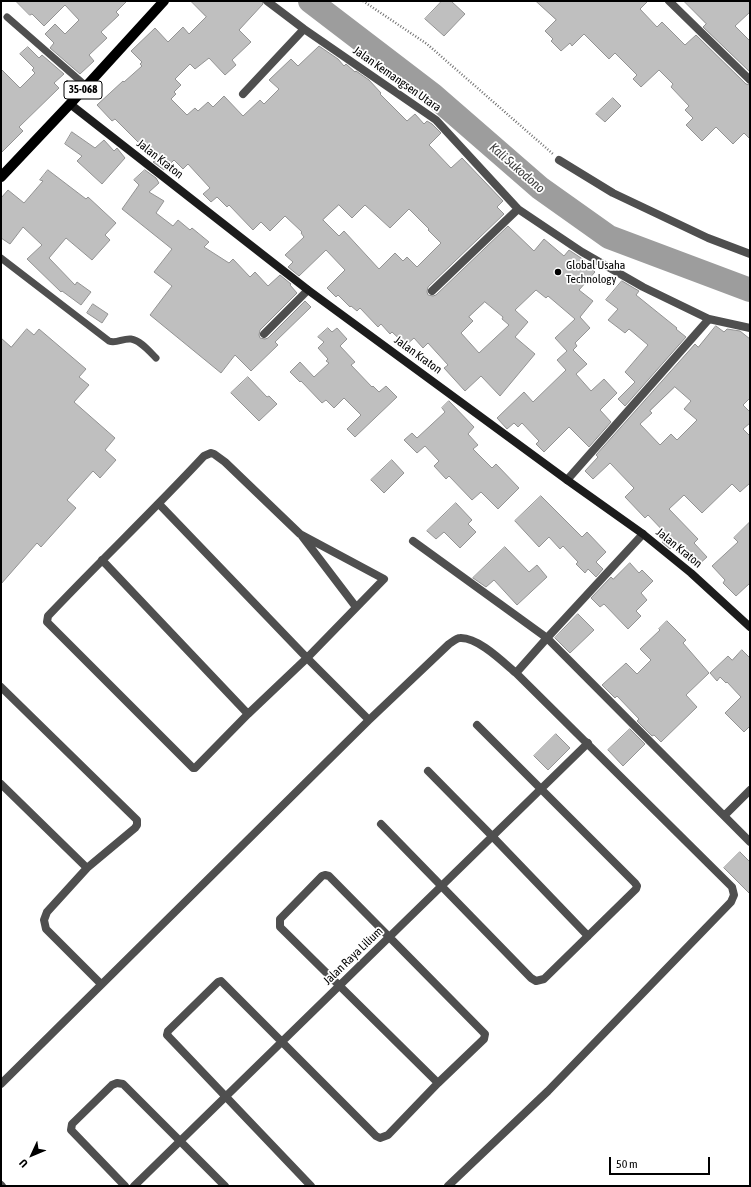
<!DOCTYPE html>
<style>
body{margin:0}
#map{position:relative;width:751px;height:1187px;overflow:hidden;background:#fff;font-family:"Asap Condensed",sans-serif}
canvas{display:block}
.frame{position:absolute;inset:0;border:2px solid #000;pointer-events:none}
.north{position:absolute;left:12px;top:1135px;width:40px;height:40px;-webkit-text-stroke:3px #fff;paint-order:stroke;rotate:226deg;font-size:11px;font-weight:700;line-height:16px;text-align:center;color:#000}
.north::after{content:'';display:block;margin:auto;width:14px;height:18px;background:#000;clip-path:polygon(50% 0,100% 100%,50% 72%,0 100%)}
.scale{position:absolute;left:609px;top:1157px;width:101px;height:18px;box-sizing:border-box;border:2px solid #000;border-top:0;padding-left:5px;font-size:12px;line-height:14px;white-space:nowrap;color:#000;-webkit-text-stroke:3px #fff;paint-order:stroke}
</style>
<div id="map">
<canvas width="751" height="1187"></canvas>
<div class="frame"></div>
<div class="north">U</div>
<div class="scale">50 m</div>
</div>
<script>
const c = document.querySelector('canvas').getContext('2d');
c.lineJoin = 'round';
function stroke(path, color, width, dash) {
  c.strokeStyle = color;
  c.lineWidth = width;
  c.lineCap = dash ? 'butt' : 'round';
  c.setLineDash(dash || []);
  c.stroke(path);
}
function paint(path, color) {
  c.fillStyle = color;
  c.fill(path, 'evenodd');
}
function write(font, color, halo, rows, align = 'center') {
  c.font = font + ' "Asap Condensed",sans-serif';
  c.lineWidth = 3.5;
  c.setLineDash([]);
  c.textBaseline = 'middle';
  c.strokeStyle = halo;
  c.fillStyle = color;
  for (const [text, x, y, turn = 0] of rows) {
    c.save();
    c.translate(x, y);
    c.rotate((+turn || 0) * Math.PI / 180);
    c.textAlign = isNaN(turn) ? turn : align;
    if (halo) c.strokeText(text, 0, 0);
    c.fillText(text, 0, 0);
    c.restore();
  }
}
stroke(new Path2D(`
 M310,1l123,94 107,93 69,49 141,53`), '#9d9d9d', 24);
const building = new Path2D(`
 M16,1h111l-11,11 3,3 -18,17 6,6 -18,17 5,6 -14,13 -30,-26 4,-5 -9,-9 10,-10 10,10 14,-14 -14,-15 -21,21 -12,-12 -2,1z
 M191,1h71l1,3 -24,26 12,12 -19,18 4,5 -11,10 -16,-17 -14,11 -5,-5 -15,15 6,6 -7,7 2,2 -5,5 16,16 8,-7 3,3 10,-9 5,5 11,-11 19,20 17,-16 4,4 15,-15 -10,-9 22,-21 7,7 21,-20 19,13 6,7 2,-2 9,8 1,-1 13,9 12,13 -1,1 27,27 8,-7 9,10 3,-3 5,3 9,9 -12,12 22,23 11,-10 41,43 -6,6 7,7 -76,73 -1,5 1,3 5,1 3,-1 72,-69 26,25 10,-12 20,17 5,-6 12,8 4,3 -1,1 11,10 -16,18 14,11 -13,16 10,11 -15,15 2,3 -4,4 14,14 -11,10 15,17 13,-12 13,14 -17,17 11,12 -22,25 -20,-20 -25,25 -8,-8 3,-3 -17,-18 -4,4 -4,-4 -7,6 -10,-11 27,-26 9,10 33,-32 -9,-10 10,-9 -12,-13 20,-19 -27,-23 -2,2 -10,-8 -21,20 13,12 -13,15 20,17 -35,42 -19,-20 -16,15 -21,-23 4,-3 -20,-22 -5,5 -9,-10 -8,7 -14,-13 -2,2 -9,-10 -3,3 -18,-19 -3,3 -6,-5 -1,1 -12,-12 -2,2 -9,-9 18,-18 -19,-20 -27,26 -11,-9 5,-5 -8,-7 19,-18 -3,-4 1,-1 -17,-16 -15,15 -9,-9 -8,8 -24,-25 -2,2 -10,-10 -6,5 -8,-8 7,-6 -22,-24 -5,5 -9,-9 -10,10 -11,-8 3,-2 -41,-41 -3,2 -15,-16 26,-24 1,1 18,-16 -2,-2 2,-2 -11,-11 24,-23 13,14 15,-15 6,7 17,-17zM339,205l13,13 13,-13 25,23 19,-19 20,20 -1,1 13,13 -24,24 -10,-10 -4,4 -8,-8 -16,16 -35,-38 -5,5 -16,-16zM485,302l18,15 -1,2 7,6 -30,28 -18,-20 12,-12 -4,-4z
 M442,1h9l14,13 -21,22 -19,-17z
 M536,1h112l-8,8 17,18 5,-5 23,23 11,-10 50,49 4,1v54l-6,-6 -11,11 -17,-17 -14,14 -16,-16 7,-7 -8,-8 4,-4 -18,-19 2,-3 -14,-14 -18,17 -8,-8 4,-4 -22,-22 -6,6 -25,-25 -12,12 -2,-3 -9,8 -10,-10 2,-2 -8,-8 11,-11z
 M684,1h66v11l-15,14 15,15v31l-47,-45 3,-3z
 M28,47l11,11 3,-3 22,19 -10,9 5,5 -40,39 4,4 -22,22v-84l19,19 15,-15 -3,-3 2,-2 -14,-14z
 M613,98l8,8 -16,16 -9,-8z
 M72,132l23,16 9,-8 10,11 3,-3 8,10 -23,26 -25,-23 5,-5 -17,-12z
 M48,170l38,29 2,-2 28,26 -11,12 5,5 -18,20 -26,-22 -17,20 26,27 2,-3 14,10 -10,13 -19,-14 -1,1 -34,-33 15,-14 -19,-18 -13,17 -9,-6v-40l7,-8 16,13 19,-22 -3,-1z
 M145,170l11,8 3,5 -10,9 15,9 -8,12 17,13 5,-6 12,10 2,-2 17,14 -5,5 25,16 4,-4 17,18 5,-5 13,14 12,-11 11,9 -1,1 7,8 -37,37 -1,5 1,3 5,1 3,-1 37,-37 6,6 -36,35 3,3 -27,26 -16,-16 -14,18 -71,-58 22,-29 -18,-14 18,-23 -50,-40 17,-24 -5,-5z
 M622,281l17,10 -3,4 41,33 -1,1 10,8 -61,69 -7,-7 17,-17 -10,-10 23,-27 -19,-16 -4,4 -17,-13 10,-11 -12,-9z
 M93,304l15,10 -6,9 -15,-10z
 M716,326l8,6 3,-3 13,2 10,8v59l-7,7 7,7v11l-7,6 7,7v47l-10,9 -8,-8 -30,29 -18,-18 -15,14 29,30 -4,4 13,14 -10,9 -21,-22 -6,5 -8,-7 6,-6 -20,-21 -3,3 -20,-21 9,-9 -24,-25 -17,16 -8,-8 13,-14 -2,-2 99,-111 3,3zM675,387l16,14 -7,8 13,11 -20,20 -6,-6 -11,11 -20,-21 12,-11 -2,-2z
 M328,328l4,4 5,-4 10,11 -7,7 15,16 -4,3 21,22 1,-1 6,6 7,-6 11,11 -42,40 -8,-8 14,-14 -17,-17 -10,10 -8,-8 -4,3 -21,-22 -1,1 -10,-10 10,-10 14,15 15,-14 -3,-2 2,-2 -10,-11 6,-6 -6,-5z
 M27,329l7,6 5,-6 47,40 -7,8 10,8 -15,17 41,36 -10,12 11,10 -16,18 -7,-7 -26,29 9,8 -35,39 -4,-4 -36,41v-246l10,9z
 M248,377l19,20 2,-1 8,8 -18,17 -28,-28z
 M449,401l25,26 -6,7 10,11 -5,4 19,19 4,-4 23,24 -21,21 -17,-17 -9,8 -23,-24 -3,3 -12,-13 5,-5 -14,-15 -8,7 -13,-13 8,-7 5,5 28,-26 -3,-4z
 M392,460l12,13 -20,20 -13,-13z
 M541,496l41,41 5,-5 19,20 -10,10 7,7 -7,8 -8,-8 -3,4 -9,-9 2,-2 -15,-16 -3,3 -11,-12 -10,10 -24,-26z
 M456,503l16,17 -4,4 8,8 -16,16 -16,-16 -8,7 -9,-8z
 M750,522v61l-14,13 -13,-13 2,-3 -13,-14 26,-24 -4,-4z
 M505,547l24,25 8,-7 10,12 -30,28 -23,-25 -8,7 -13,-9z
 M630,563l9,10 3,-3 11,11 -12,12 6,7 -11,11 5,5 -13,13 -24,-25 -4,3 -9,-9 20,-21 2,2z
 M578,614l16,16 -24,23 -15,-15z
 M667,621l19,19 -3,3 26,30 -23,22 11,12 -36,35 -7,-7 -2,1 -15,-15 2,-2 -22,-23 -2,2 -13,-13 24,-22 11,11 14,-14 -11,-11 20,-19 -1,-1z
 M742,650l8,8v68l-6,6 -19,-19 16,-16 -14,-15 -1,1 -6,-6 -3,4 -7,-8 18,-17 4,4z
 M630,729l15,15 -22,22 -15,-16z
 M556,734l14,14 -22,22 -14,-14z
 M740,852l10,10v32l-26,-26z`);
paint(building, '#bfbfbf');
stroke(building, '#939393', 1);
stroke(new Path2D(`
 M363,1l64,43 126,110`), '#717171', 2.5, [1, 2]);
stroke(new Path2D(`
 M7,17l79,69
 M1,258l108,83c7,3 14,-3 22,-2 9,1 18,12 25,19`), '#4f4f4f', 7);
stroke(new Path2D(`
 M267,1l37,28 132,91 82,89 64,43 61,35 66,32 41,9
 M669,1l81,79
 M243,94l61,-65
 M559,160l54,33 95,45 42,16
 M432,291l86,-82
 M264,334l44,-44
 M211,453l3,1 11,8 75,72 84,45 -77,79 -59,56 -53,54h-2l-146,-146 1,-6c51,-54 105,-105 156,-160z
 M567,480l142,-161
 M159,504l148,154 62,62
 M302,536l54,71
 M413,541l134,97 203,204
 M102,560l146,154
 M516,673l31,-35 96,-104
 M1,687l136,133v5l-2,3 -48,40 -40,44 -3,8 2,9 55,55
 M428,771l64,65 96,100
 M1,784l86,84
 M725,815l25,-25
 M381,824l150,154 5,3 8,-2 92,-90 1,-3 -2,-3 -158,-158
 M325,875l4,1 156,158 -1,5 -46,44 -158,-156v-8l42,-43z
 M1,1084l368,-364 80,-76c3,-2 8,-6 11,-6 18,-1 43,24 56,35l216,214 2,8 -3,7 -183,189 -100,95
 M1,1185l1,1
 M125,1186l-54,-56 1,-6 40,-39 5,-2 6,1 102,102
 M134,1186l454,-443
 M311,1186l-144,-151 1,-4 50,-49 3,-1 155,155 4,2 8,-3 50,-52`), '#4f4f4f', 8);
stroke(new Path2D(`
 M70,104l238,186 259,190 76,54 48,39 59,54`), '#1c1c1c', 8);
stroke(new Path2D(`
 M1,177l69,-73 94,-103`), '#000', 10);
for (const [x, y, r, color] of [
 [558,272,4,"#000"]
]) {
  const dot = new Path2D();
  dot.arc(x, y, r, 0, 2 * Math.PI);
  c.fillStyle = color;
  c.fill(dot);
  stroke(dot, '#fff', 1.5);
}
for (const [x, y, w] of [
 [83,90,38]
]) {
  const box = new Path2D();
  box.roundRect(x - w / 2, y - 9, w, 18, 3);
  c.fillStyle = '#fff';
  c.fill(box);
  stroke(box, '#000', 1);
}
write('bold 11px', '#000', null, [
 ["35-068",83,90]
]);
write('12px', '#000', '#fff', [
 ["Jalan Kemangsen Utara",397,79,35],
 ["Jalan Kraton",160,159,38],
 ["Jalan Kraton",418,355,36],
 ["Jalan Kraton",679,548,39],
 ["Jalan Raya Lilium",353,956,-44]
]);
write('12px', '#000', '#fff', [
 ["Global Usaha",566,265],
 ["Technology",566,279]
], 'left');
write('italic 13px', '#3e3e3e', '#fff', [
 ["Kali Sukodono",517,168,41]
]);
</script>
